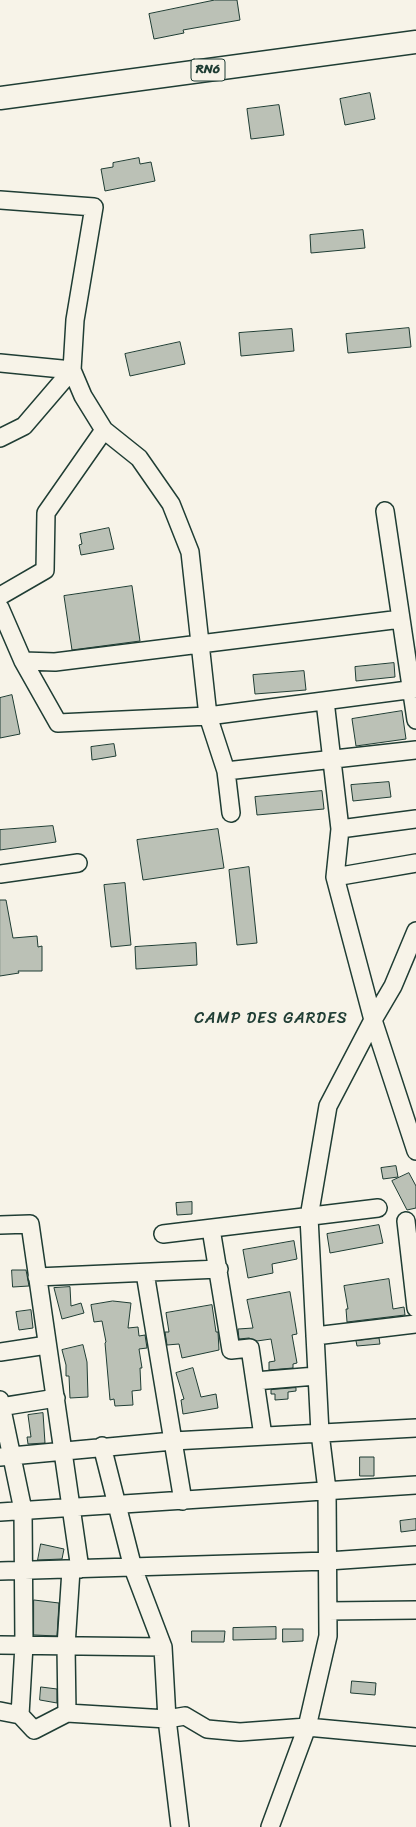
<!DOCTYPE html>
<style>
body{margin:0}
canvas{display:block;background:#f7f3e8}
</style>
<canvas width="416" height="1827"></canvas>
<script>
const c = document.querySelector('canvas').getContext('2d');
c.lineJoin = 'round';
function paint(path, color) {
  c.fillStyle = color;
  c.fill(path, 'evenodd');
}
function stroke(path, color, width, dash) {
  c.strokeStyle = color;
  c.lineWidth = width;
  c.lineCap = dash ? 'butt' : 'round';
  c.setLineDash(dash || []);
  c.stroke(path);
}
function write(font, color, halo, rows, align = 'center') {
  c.font = font + ' Sriracha,sans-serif';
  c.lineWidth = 3;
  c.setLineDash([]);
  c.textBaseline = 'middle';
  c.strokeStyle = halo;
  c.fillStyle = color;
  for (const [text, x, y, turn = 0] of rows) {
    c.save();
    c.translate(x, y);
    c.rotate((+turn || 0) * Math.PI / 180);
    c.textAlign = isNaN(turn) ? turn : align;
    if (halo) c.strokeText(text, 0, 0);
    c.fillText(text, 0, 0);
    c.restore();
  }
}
const building = new Path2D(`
 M215,0h22l3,20 -57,10 1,3 -30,6 -5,-25z
 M370,93l5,26 -30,6 -5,-26z
 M279,105l5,30 -33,4 -4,-30z
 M139,158l1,6 11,-2 4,19 -50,10 -4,-22 12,-2v-4z
 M363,230l2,18 -54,5 -1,-18z
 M409,328l2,19 -63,6 -2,-19z
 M292,329l2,22 -53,5 -2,-23z
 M180,342l5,22 -55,12 -5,-22z
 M109,528l5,21 -33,6 -2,-10 3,-1 -2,-10z
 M132,586l8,55 -68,9 -8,-54z
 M394,663l1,14 -39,4 -1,-14z
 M304,671l2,19 -51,4 -2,-19z
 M12,695l8,39 -20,4v-40z
 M402,711l4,28 -50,7 -4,-27z
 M114,744l2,12 -24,4 -1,-13z
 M389,782l2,15 -38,4 -2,-16z
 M322,791l2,18 -67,6 -2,-18z
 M53,826l3,16 -56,8v-20z
 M218,829l6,39 -81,12 -6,-40z
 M249,867l8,76 -20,2 -8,-75z
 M125,883l6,62 -20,2 -7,-62z
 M0,900h6l7,38 24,-2 1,11 4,-1v25h-24l1,2 -19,3z
 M196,943l1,22 -61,4 -1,-22z
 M396,1166l2,11 -15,2 -2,-11z
 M409,1173l7,13v22l-9,2 -15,-29z
 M192,1202v12l-15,1 -1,-12z
 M379,1225l4,18 -53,10 -3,-19z
 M294,1241l3,18 -25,5 1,9 -25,5 -5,-28z
 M12,1270h14l3,16 -16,1z
 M389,1279l4,30 11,-2 1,8 -58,7 -1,-13h2l-4,-23z
 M70,1287l1,19 10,-3 3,10 -22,6 -8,-31z
 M290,1292l7,42 -5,1 5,28 -4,1v4l-24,2v-8l6,-1 -4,-22 -14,2 -8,-3 -10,1 -1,-10 15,-1 -6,-28z
 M113,1301l18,2 -3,25 10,-1 1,9 6,-1 2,13 -8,1 3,19h-2l1,22 -9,1 1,14 -18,1 -1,-7 -4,1 -5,-57 1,-1 -4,-21 -8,1 -3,-17z
 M212,1305l4,27h2l1,18 -37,8 -3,-14 -12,1 -2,-13h4l-3,-19z
 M31,1310l2,18 -14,2 -3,-18z
 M379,1338l1,6 -23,2 -1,-5z
 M83,1345l4,17 1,35 -18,1 -1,-22h-3v-11l-4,-15z
 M193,1368l8,29 15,-3 2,14 -35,6 -2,-14 3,-1 -8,-26z
 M296,1388v3l-8,1v7l-13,1v-6h-4v-4z
 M43,1413l2,30 -17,1 -1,-7h4l-3,-22z
 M360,1457h14v19h-14z
 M416,1519v11l-15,2 -1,-11z
 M41,1544l23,5 -2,10 -24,1z
 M34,1600l25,3 -2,33 -23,-1z
 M276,1627v12l-43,1v-12z
 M283,1629h20v12l-20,1z
 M192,1631h33l-1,11h-32z
 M352,1681l24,2 -1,12 -24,-2z
 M41,1687l16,2v14l-17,-3z`);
paint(building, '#bbc1b6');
stroke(building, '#1f3d34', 1);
const minor = new Path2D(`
 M0,200l94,7 -19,113 -3,50 11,26 21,34 35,28 32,46 19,48 18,164 18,55 5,42
 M0,363l72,7
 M0,438l24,-12 48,-56
 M385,511l31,209
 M0,596l45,-26 1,-57 58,-83
 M0,608l23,53 35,62 150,-7 208,-27
 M23,661l32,1 346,-43
 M325,701l15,128 -5,48 81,-14
 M226,771l190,-21
 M340,829l76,-10
 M0,874l78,-11
 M335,877l38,143 43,131
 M406,1221l10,87
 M0,1225l30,-1 50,345
 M211,1229l20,121 19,-2 13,88
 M163,1234l215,-26
 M145,1273l38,228
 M37,1277l182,-8
 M315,1336l101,-12
 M0,1352l47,-7
 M255,1381l61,-5
 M0,1400l23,110 1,135 -4,70
 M0,1407l56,-9
 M102,1446l31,122 30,79 4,72 13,108
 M0,1457l173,-16 243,-13
 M0,1512l416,-27
 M0,1571l328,-10 88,-6
 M328,1611l88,-1
 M0,1645l163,2
 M0,1711l20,4 14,15 33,-17 100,6 18,-3 22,13 33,3 67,-5 109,10
 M67,1713l-1,-67 5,-76
 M270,1827l37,-100 21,-91 -1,-146 -7,-57 -11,-216 19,-111 45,-86 20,-34 23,-55`);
const highway = new Path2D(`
 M0,98l416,-56`);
stroke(minor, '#1f3d34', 20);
stroke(highway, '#1f3d34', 25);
stroke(minor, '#f7f3e8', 17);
stroke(highway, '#f7f3e8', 22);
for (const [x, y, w] of [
 [208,70,34]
]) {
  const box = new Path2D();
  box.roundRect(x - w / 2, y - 11, w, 22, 3);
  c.fillStyle = '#f7f3e8';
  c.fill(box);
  stroke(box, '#1f3d34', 1);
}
write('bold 13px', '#1f3d34', null, [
 ["RN6",208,70]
]);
c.letterSpacing = '1px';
write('16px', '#1f3d34', '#f7f3e8', [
 ["CAMP DES GARDES",271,1019]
]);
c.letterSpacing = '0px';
</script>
